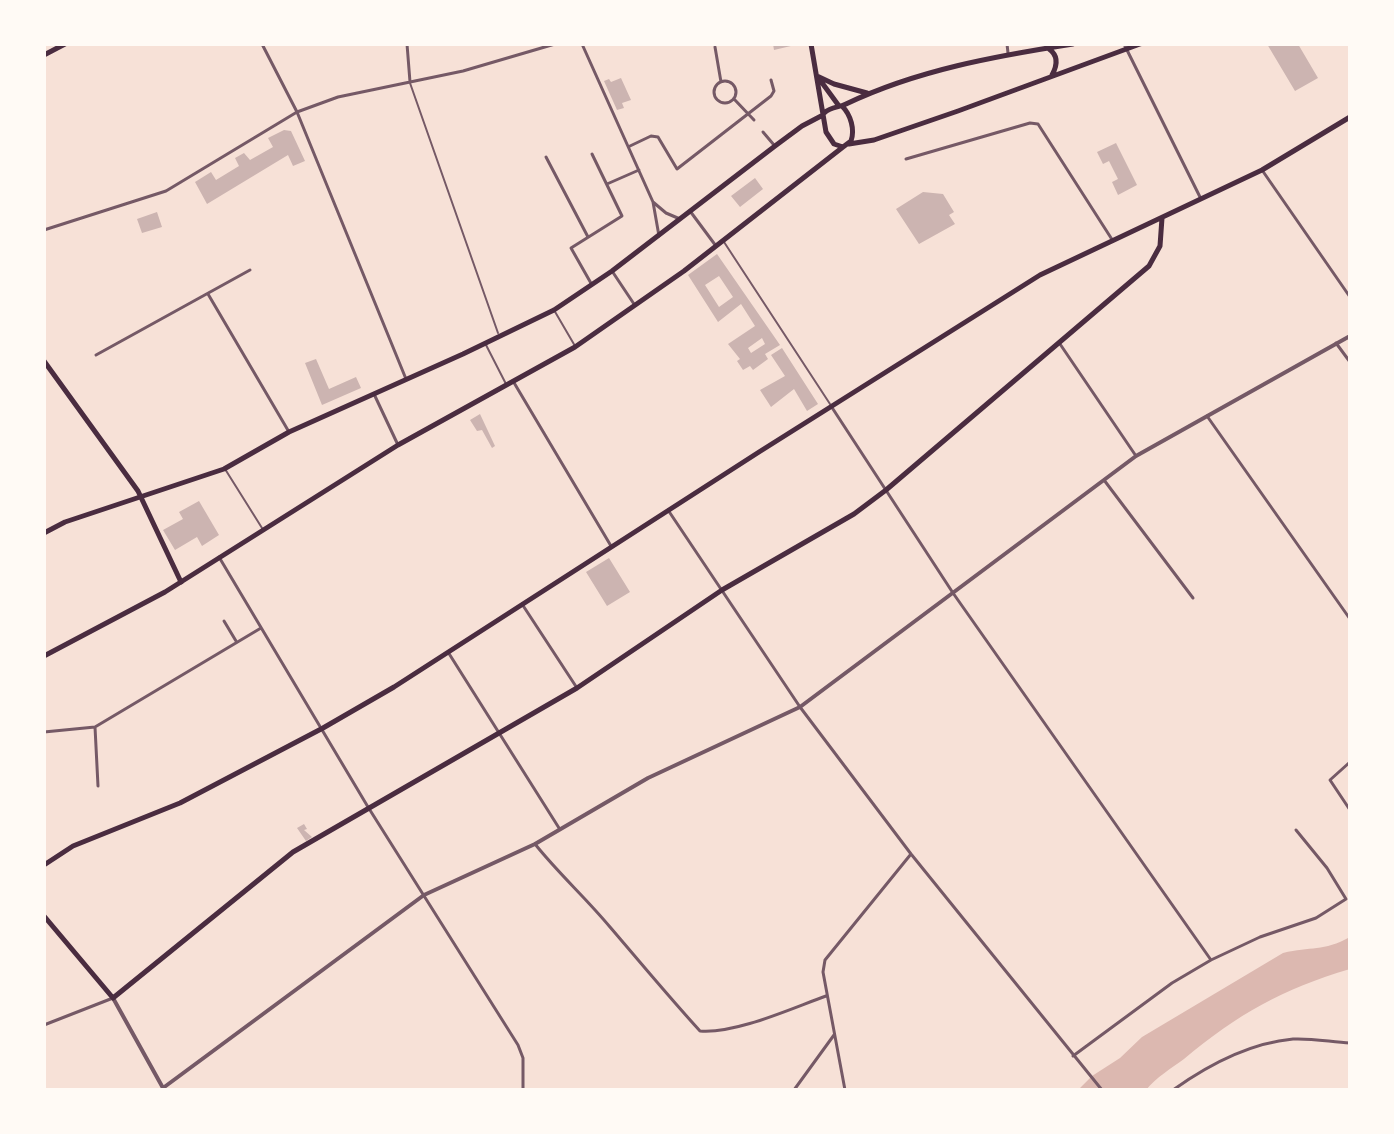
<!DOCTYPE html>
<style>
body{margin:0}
#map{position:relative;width:1394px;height:1134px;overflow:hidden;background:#f7e1d7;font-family:Rubik,sans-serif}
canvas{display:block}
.frame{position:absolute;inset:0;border:46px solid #fffaf5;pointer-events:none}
</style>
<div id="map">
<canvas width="1394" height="1134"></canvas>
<div class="frame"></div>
</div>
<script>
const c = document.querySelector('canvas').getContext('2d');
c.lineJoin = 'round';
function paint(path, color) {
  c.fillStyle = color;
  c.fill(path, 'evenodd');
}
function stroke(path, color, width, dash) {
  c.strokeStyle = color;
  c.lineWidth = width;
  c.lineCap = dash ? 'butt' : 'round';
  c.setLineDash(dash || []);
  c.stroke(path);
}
paint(new Path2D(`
 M1350,937v32c-68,20 -112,45 -166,90 -14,10 -27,18 -38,31h-68l14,-14 28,-18 22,-21 141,-84c28,-7 40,-1 67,-16z`), '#dcb8b0');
paint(new Path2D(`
 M773,44h22v1l-21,5z
 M1267,44h31l20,34 -23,13z
 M621,78l10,22 -9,3 2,5 -7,2 -13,-29 5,-2 2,3z
 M284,130l7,1 14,30 -12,5 -5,-11 -81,49 -12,-22 16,-10 5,8 23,-14 -4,-8 9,-5 6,7 23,-13 -5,-9z
 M1116,143l21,42 -19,10 -6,-13 6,-3 -9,-18 -6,3 -6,-12z
 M755,178l8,11 -23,18 -9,-11z
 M923,192l20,2 11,18 -5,3 6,9 -36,20 -23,-35z
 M157,212l5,15 -20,6 -5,-14z
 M717,254l63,91 -15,9 3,5 -15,11 -3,-4 -7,4 -6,-9 3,-2 -12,-15 27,-18 -14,-22 -23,18 -30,-47zM719,276l14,21 -14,10 -14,-22zM762,338l3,6 -14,9 -3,-5z
 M782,348l36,56 -11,7 -13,-22 -23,18 -11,-17 25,-14 -14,-21z
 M316,359l13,30 27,-12 5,11 -39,17 -17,-42z
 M480,414l15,32 -3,2 -10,-18 -5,1 -7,-11z
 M199,501l20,34 -17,11 -5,-9 -22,13 -12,-20 20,-11 -4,-7z
 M609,558l21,34 -23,14 -21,-34z
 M304,824l3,5 -3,1 8,7 -6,4 -9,-13z`), '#ccb4b1');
stroke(new Path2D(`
 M410,83l88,250
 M724,242l106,162
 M554,310l21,36
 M485,343l21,41
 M225,469l37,59`), '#755966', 2);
stroke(new Path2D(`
 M262,44l35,68 109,267
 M407,44l3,38
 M582,44l71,158 6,34
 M1007,44l1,9
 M1124,44l77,155
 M715,47l6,35
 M714 92a11 11 0 1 1 22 0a11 11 0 1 1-22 0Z
 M734,99l20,21
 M763,132l11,13
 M630,146l21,-10 7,1 19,32 94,-73 3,-5 -3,-11
 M546,157l42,80
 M906,159l124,-36 8,1 75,117
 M1262,170l88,127
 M607,184l32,-14
 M653,202l13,11 14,6
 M690,211l26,35
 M44,230l122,-39 131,-79 41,-15 125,-26 92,-27
 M612,271l22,33
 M592,285l-21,-37 51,-32 -30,-62
 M208,294l81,138
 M1336,343l14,19
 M1060,344l76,112
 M96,355l154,-85
 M513,381l98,165
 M374,394l24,51
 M831,406l122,187 258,367
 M1207,416l143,203
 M1104,480l89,118
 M668,510l132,197 111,147 191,236
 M219,557l149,250 150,238 5,13v32
 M522,604l55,84
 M224,621l12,20
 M448,652l111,176
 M95,727l3,59
 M44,732l51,-5 166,-99
 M1350,762l-20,18 20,30
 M535,844c23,29 51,54 75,83 30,35 59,70 90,104 36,3 92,-23 126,-35
 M44,1025l69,-27
 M1073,1056l99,-73 39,-23 49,-23 56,-19 30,-19 -19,-31 -31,-38
 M794,1090l40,-55
 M845,1090l-22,-118 2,-12 86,-106
 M1173,1090c35,-25 77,-47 120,-51 19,-1 38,3 57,4`), '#755966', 3);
stroke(new Path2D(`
 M113,998l50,90
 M163,1088l261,-193 111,-51 113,-66 152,-71 336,-251 214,-120`), '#755966', 4);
stroke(new Path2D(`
 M44,55l21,-11
 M44,361l94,130 43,91
 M44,865l29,-19 107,-43 143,-75 71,-41 365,-235 281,-177 222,-105 88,-53
 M44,916l69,82 180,-146 284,-164 145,-98 132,-76 32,-24 263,-224 11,-20 2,-28`), '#4a2c40', 5);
stroke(new Path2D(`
 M811,44l15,88 8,12 9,3 8,-6c4,-11 0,-26 -9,-35
 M1049,49c10,7 8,17 3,26
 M817,76l17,8 33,9
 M820,80l19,26
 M824,113c8,-7 14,-5 22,-9 71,-34 150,-48 227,-60
 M849,144l25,-4 84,-29 182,-67
 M44,533l21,-11 159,-53 65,-37 174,-78 91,-44 58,-39 163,-125 27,-20 21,-11
 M44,656l121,-64 233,-147 177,-98 109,-76 159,-124`), '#4a2c40', 5);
</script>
